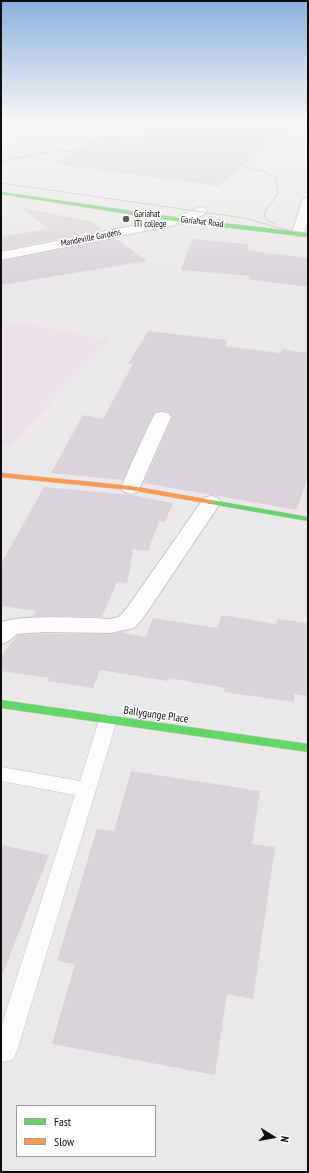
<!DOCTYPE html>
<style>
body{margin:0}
#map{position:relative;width:309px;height:1173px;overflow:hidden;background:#eae9e7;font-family:"PT Sans Narrow",sans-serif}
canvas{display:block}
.frame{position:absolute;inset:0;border:2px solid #0e0e0c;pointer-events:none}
.legend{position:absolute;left:16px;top:1105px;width:140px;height:52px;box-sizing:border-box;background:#fff;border:1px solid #9f9f9e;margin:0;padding:5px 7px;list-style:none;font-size:12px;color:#0e0e0c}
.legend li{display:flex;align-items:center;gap:8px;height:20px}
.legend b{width:20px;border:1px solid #9f9f9e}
.north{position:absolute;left:253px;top:1117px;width:40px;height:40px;-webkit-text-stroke:3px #fff;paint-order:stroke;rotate:101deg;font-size:11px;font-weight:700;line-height:16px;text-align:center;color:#0e0e0c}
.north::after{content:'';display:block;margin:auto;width:14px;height:18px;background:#0e0e0c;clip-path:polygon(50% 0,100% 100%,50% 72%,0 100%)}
</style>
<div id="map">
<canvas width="309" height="1173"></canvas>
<div class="frame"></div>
<ul class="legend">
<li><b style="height:5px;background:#63d668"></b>Fast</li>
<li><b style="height:5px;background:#ff974d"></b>Slow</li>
</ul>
<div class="north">N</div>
</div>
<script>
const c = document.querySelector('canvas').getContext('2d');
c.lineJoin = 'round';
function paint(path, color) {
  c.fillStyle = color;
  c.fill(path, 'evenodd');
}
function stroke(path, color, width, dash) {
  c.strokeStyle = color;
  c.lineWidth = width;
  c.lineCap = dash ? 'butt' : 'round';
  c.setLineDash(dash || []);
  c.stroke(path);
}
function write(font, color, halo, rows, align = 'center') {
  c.font = font + ' "PT Sans Narrow",sans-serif';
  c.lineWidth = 3;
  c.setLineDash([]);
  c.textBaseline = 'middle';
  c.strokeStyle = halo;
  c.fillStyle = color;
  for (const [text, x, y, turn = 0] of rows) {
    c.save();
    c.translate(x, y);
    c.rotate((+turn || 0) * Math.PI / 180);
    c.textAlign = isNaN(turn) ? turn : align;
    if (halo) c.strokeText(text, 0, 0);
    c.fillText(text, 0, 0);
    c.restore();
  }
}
paint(new Path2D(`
 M1,320l110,20 -102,106 -8,-2z`), '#ebe1e9');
paint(new Path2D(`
 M233,121h64l-78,65 -166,-22 51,-30 33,4 13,-12 77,5z
 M22,208l70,14 11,8 -102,20v-13l48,-8z
 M115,238l32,23 -146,24v-24z
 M192,239l57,5 -2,6 61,8v29l-60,-8 3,-3 -70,-6z
 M148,331l79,9 -2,6 55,7 2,-4 26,4v123l-11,34 -153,-27 28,-65 -3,-6 -7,-1 -6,1 -4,4 -29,64 -72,-7 32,-58 20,4 30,-55h-5z
 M44,487l87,8 42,8 -8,19 -6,-1 -11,30 -15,-2 -6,34 -10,-1 -15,35 -70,-1 4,-5 -35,-5v-42z
 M222,615l54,9 2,-5 30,4v73l-14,-2v8l-71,-10 2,-4 -56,-10 -1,3 -68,-11 -7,18 -46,-7 2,-3 -48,-7v-15l17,-21 26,-1h66l10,-2 26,5 7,-19 64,10z
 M131,771l129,20 -8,53 23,3 -22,152 -26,-5 -12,81 -163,-31 23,-80 -18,-3 40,-132 17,2z
 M1,845l48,10 -46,118 -2,-1z`), '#dad4da');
const lane = new Path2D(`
 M108,714l6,2 3,4 -100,331 -4,8 -8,3 -4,-1v-34l74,-232 -74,-14v-14l79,14 19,-61 3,-4z`);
const street = new Path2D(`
 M109,121h62l-2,2 -8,2 -47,-1z
 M1,123l25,2 5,3 -21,18 -9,2v-6l16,-12 -16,-1z
 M308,197c0,13 1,28 -6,39h-8l-2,-3 10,-32 2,-2z
 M201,207l4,1 2,3 -2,3 -21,9 -183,37v-8l176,-35z
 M162,412l6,1 3,4 -33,75 -7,2 -7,-2 -3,-4 10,-24 22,-47 3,-4z
 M211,496l7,2 3,4 -78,116 -9,10 -24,5 -66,-1 -27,2 -8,7 -8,3v-21c13,-9 89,-5 109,-4l9,-2 8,-9 77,-110z`);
const fast = new Path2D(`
 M1,192l179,26 128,15v4l-128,-15 -179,-28z
 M208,500h3l97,17v4l-97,-17h-3l-1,-2z
 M1,700l307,44v8l-307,-44z`);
const slow = new Path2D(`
 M1,473l130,13 80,14 4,2 -4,2 -80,-14 -130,-13z`);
stroke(lane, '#c6c6c4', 1);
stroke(street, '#c6c6c4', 2);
stroke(fast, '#c6c6c4', 1);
stroke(slow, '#c6c6c4', 1);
paint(lane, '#fcfcfb');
paint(street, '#fcfcfb');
paint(fast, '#63d668');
paint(slow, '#ff974d');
stroke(new Path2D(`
 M1,162l36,-9 37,-2
 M243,166l20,5 13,6 2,16 -14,20 3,7 7,4
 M1,183l243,35 47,13 17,2`), '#bdbdbc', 1);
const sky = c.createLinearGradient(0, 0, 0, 285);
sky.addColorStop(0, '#8ab2dd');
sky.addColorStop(0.42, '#f6f5f4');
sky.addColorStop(1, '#f6f5f400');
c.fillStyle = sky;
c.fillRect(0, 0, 309, 285);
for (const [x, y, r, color] of [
 [126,219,4,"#5b5b59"]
]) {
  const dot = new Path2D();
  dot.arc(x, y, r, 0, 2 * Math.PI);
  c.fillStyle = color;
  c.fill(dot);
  stroke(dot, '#fff', 1.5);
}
write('9px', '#0e0e0c', '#fff', [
 ["Gariahat",134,214],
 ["ITI college",134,224]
], 'left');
write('9px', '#0e0e0c', '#fff', [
 ["Gariahat Road",202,222,7],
 ["Mandeville Gardens",91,238,-11]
]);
write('11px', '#0e0e0c', '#fff', [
 ["Ballygunge Place",156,715,8]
]);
</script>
